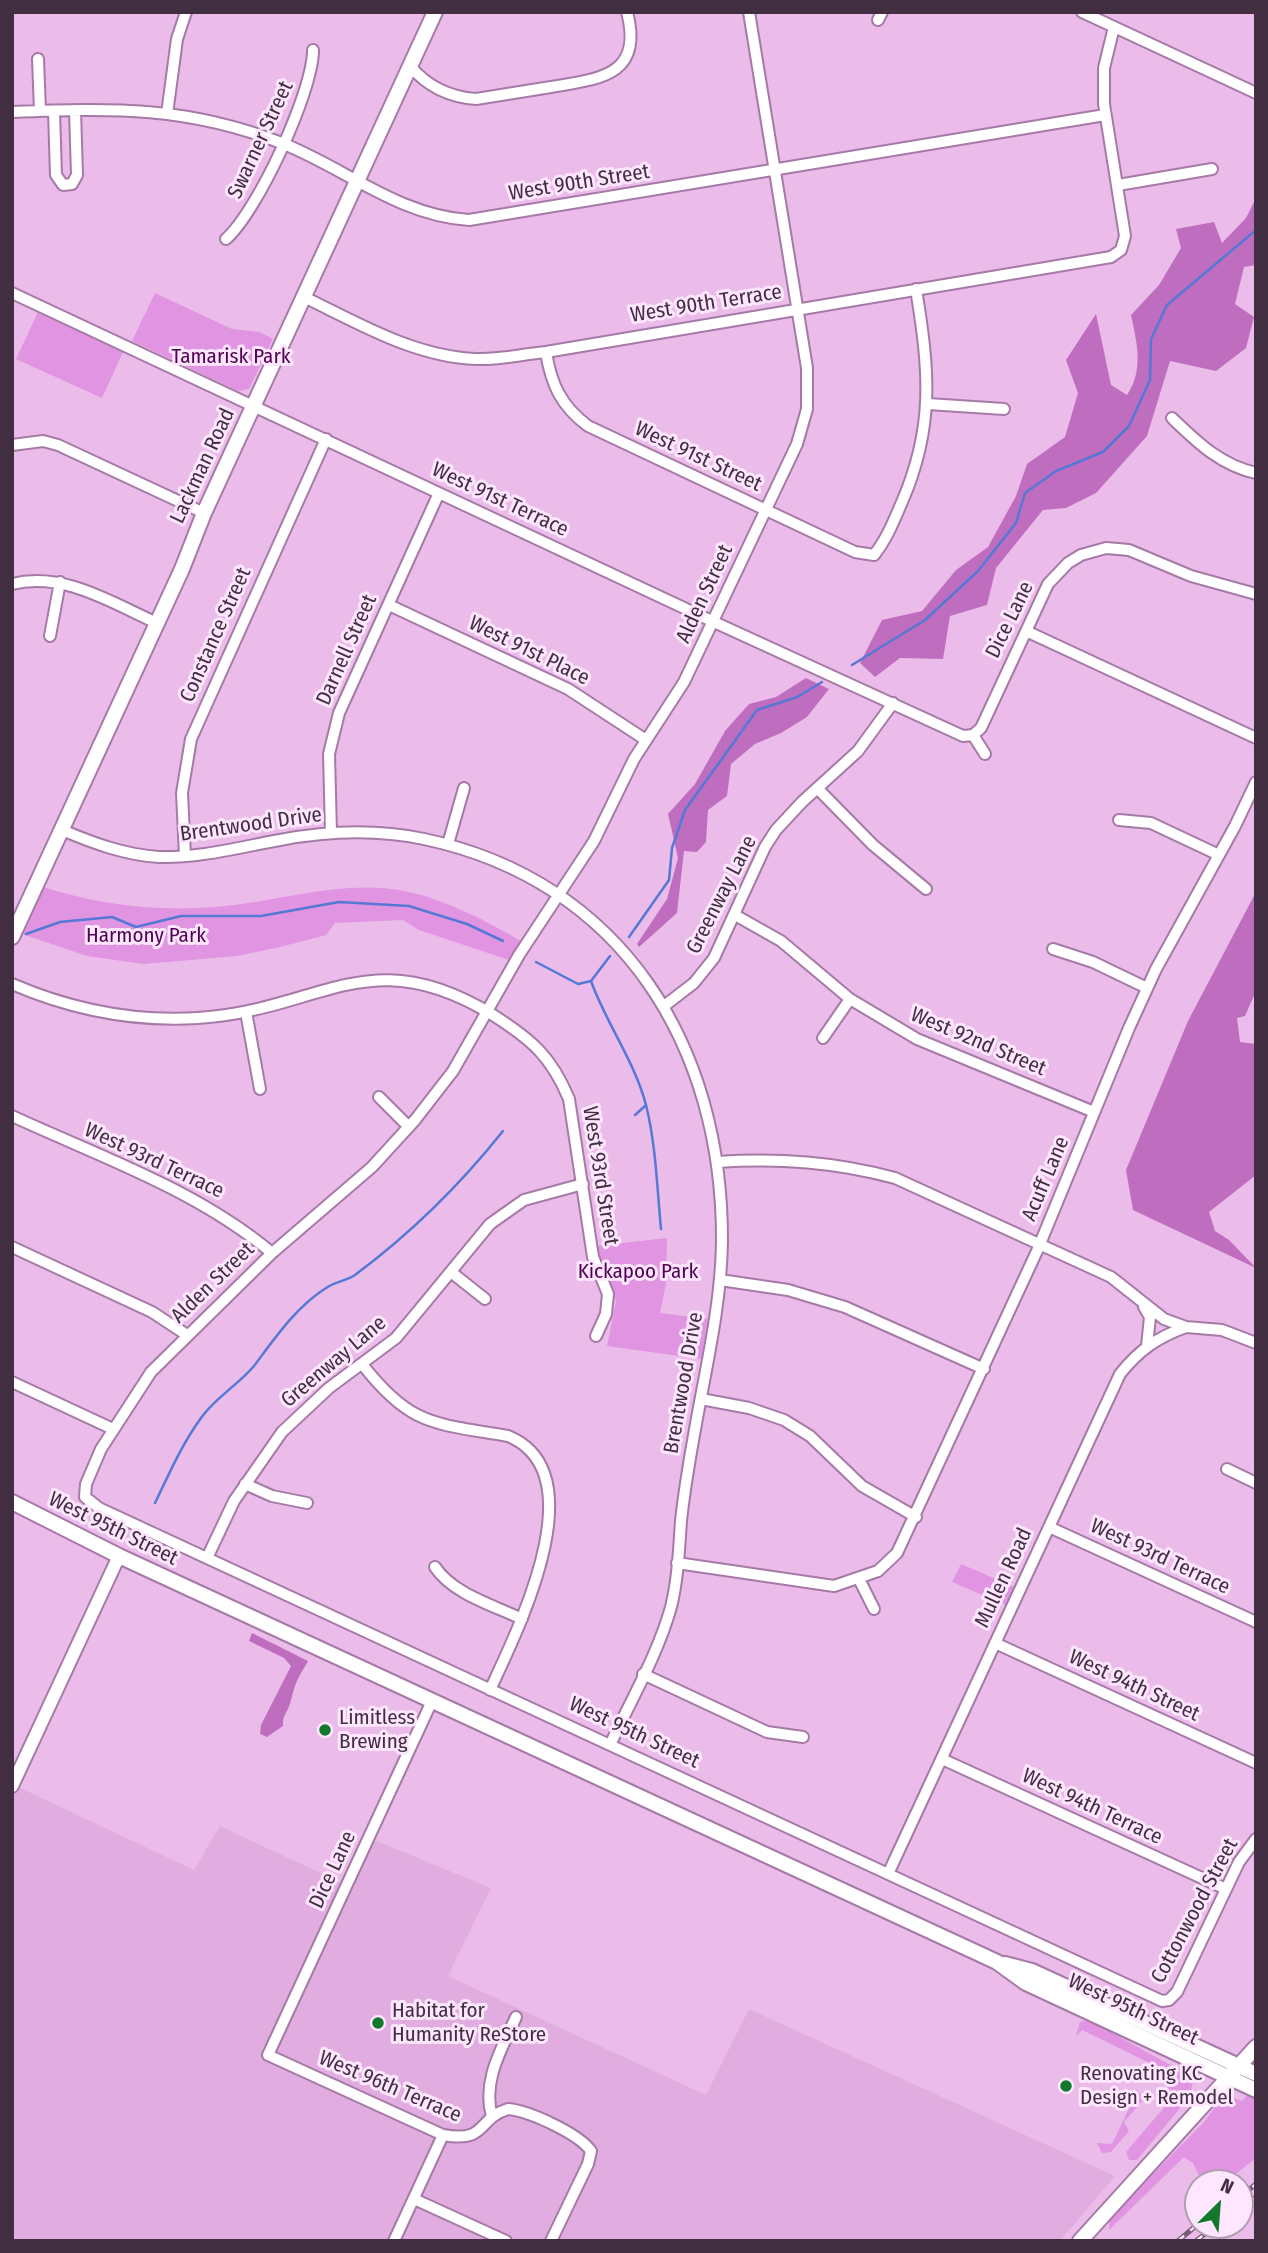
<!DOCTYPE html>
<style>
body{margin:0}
#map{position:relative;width:1268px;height:2253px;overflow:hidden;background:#ebbcea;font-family:"Fira Sans Condensed",sans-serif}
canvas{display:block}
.frame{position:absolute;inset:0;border:14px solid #412f41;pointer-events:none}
.north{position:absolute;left:1184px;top:2169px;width:70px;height:70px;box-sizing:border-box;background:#fee6fe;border:2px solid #b29db2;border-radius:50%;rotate:25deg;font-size:19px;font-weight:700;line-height:28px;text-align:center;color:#412f41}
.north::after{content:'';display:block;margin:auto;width:24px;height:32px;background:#12792c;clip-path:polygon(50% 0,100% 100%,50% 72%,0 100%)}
</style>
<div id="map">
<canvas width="1268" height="2253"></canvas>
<div class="frame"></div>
<div class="north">N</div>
</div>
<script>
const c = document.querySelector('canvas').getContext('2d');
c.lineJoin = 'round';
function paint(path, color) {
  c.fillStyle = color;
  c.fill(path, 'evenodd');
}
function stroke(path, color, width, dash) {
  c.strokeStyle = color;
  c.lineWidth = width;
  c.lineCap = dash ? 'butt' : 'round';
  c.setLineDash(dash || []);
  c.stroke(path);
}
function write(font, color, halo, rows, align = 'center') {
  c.font = font + ' "Fira Sans Condensed",sans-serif';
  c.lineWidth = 6;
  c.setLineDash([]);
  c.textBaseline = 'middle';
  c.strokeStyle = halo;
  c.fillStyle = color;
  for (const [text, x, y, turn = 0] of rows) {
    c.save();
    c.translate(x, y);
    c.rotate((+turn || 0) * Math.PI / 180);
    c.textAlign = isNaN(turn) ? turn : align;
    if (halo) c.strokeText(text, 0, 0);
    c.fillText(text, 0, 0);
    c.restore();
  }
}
paint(new Path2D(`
 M12,1784l182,86 26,-44 126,59 23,-47 122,50 -43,88 258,119 43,-86 366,167 -55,65h-1048z`), '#e1ade0');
paint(new Path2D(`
 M155,293l77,36 28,3 13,7 -24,50 -11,2 -106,-50z
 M39,310l85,40 -22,48 -86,-39z
 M40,886c64,21 128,27 194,19 58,-7 117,-26 175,-13 40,9 77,29 112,49l-12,19 -90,-30 -16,-10 -68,3 -9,12 -46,12 -43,9 -93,8 -57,-8 -68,-23z
 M667,1238l-1,46 -6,29 48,6 -7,40 -94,-13 9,-45 -20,-55z
 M961,1564l53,23 -8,18 -54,-23z
 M1089,2020l83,46 12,3 6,6 -2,2 2,5h3l-3,14 -53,64h-8l-3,-8 41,-48 1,-18 -9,-10 3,-7 -80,-39 -6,6 4,-14z
 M1136,2089l8,10 -20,23 5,9 -18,21 -9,1 -5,-10 15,1 24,-50z
 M1248,2094l8,4v60l-32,25h-21l-10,-20 -9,-6 -75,73 1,-13 95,-96 12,-17 11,-8 14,5z`), '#e094e1');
paint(new Path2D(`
 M1256,198v67l-12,2 -9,37 19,13 -8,31 -30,23 -46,-10 -23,75 -51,57 -30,15 -23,2 -47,58 -9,37 -37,11 -7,43 -43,-1 -25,19 -15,-14 22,-43 40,-9 34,-41 32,-23 28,-51 11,-32 38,-27 13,-44 -12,-33 30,-46 15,71 16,10c17,-25 10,-52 4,-80l28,-30 22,-37 -5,-19 38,-7 8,21 24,-25z
 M806,678l23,11 -22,28 -26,16 -26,11 -24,20 -4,32 -19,14 -2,32 -9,10 -13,-1 -7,62 -38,34 -2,-3 30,-45 11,-41 -10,-44 27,-30 30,-53 24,-27 27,-7z
 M1256,892v99l-11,25 -8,2 3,24 16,2v131l-47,37 6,19 14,9 27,28 -123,-58 -7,-40 62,-149z
 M252,1633l56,28c-12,21 -12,20 -18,43 -3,9 -8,12 -7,22l-16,11 -7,-3 1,-9 30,-59 -7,-8 -35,-17z`), '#bf6dbf');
stroke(new Path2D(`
 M852,665l73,-45 53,-49 38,-48 9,-30 31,-22 47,-19 26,-26 21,-46 1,-41 16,-34 89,-75
 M26,934l34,-12 52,-5 24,10 45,-11h80l78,-14 70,4 58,18 36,17
 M629,937l40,-57 3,-32 13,-38 72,-100 40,-13 25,-15
 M536,962l42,22 13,-3 19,-25
 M591,981c15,42 44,81 55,124 10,40 11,83 15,124
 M635,1115l10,-9
 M155,1503c14,-29 27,-59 46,-85 14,-20 37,-33 53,-52 21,-28 42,-59 72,-78 8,-6 20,-7 29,-13 55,-41 105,-90 148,-144`), '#5578d5', 2.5);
const minor = new Path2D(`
 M749,12l58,356v41l-10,35 -113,238 -50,77 -40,82 -75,114 -66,116 -38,49 -43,47 -100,86 -121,119 -50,77 -15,35 -1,13 14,11 1063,493 7,-1 8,-8 62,-130 17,-23
 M1082,12l174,81
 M878,20l4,-8
 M38,59l2,52
 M411,67c17,20 38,30 65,32 25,-4 50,-8 75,-12 48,-8 93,-11 76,-75
 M54,111l2,64 7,10 9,-1 5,-9 -2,-65
 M12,112c100,-4 177,-6 272,32 62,25 116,72 185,76l636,-105
 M167,114l10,-75 9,-27
 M1118,185l94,-16
 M226,239c31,-27 87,-147 87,-189
 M12,293l702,329 249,114 10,-1
 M304,297c54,26 111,60 172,62 23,1 47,-5 70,-7l565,-95 10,-7 4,-14 -21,-132v-36l10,-41
 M546,352c5,32 15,54 42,74l267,126 19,3c13,-16 20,-35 28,-53 33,-76 27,-133 14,-213
 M928,404l76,5
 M1172,418c25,24 48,47 84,55
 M12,445l31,-4 15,4 146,68
 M12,584c51,-13 100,19 145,39
 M389,605l179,84 78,51
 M1026,631l230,107
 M50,636l10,-54
 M973,735l8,-7 67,-144 20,-21 13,-8 25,-7 23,2 62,26 65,18
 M973,735l12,19
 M817,788l56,57 53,44
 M1119,820l32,3 68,32
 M62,830c31,13 63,25 97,27 42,1 81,-10 121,-17 47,-9 96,-11 144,-1 199,42 299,208 298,403 -1,65 -17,129 -28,193 -5,28 -10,57 -13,86 -2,28 -3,58 -10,86 -13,47 -40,93 -61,138
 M331,833l-2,-79 10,-41 100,-220
 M448,844l16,-56
 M185,856l-3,-63 9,-54 135,-300
 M735,915l46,26 69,58 67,40 177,73
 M1053,949l40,13 54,26
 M12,984c58,25 122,38 186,34 124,-8 171,-79 295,-3 39,25 58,41 76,84l24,158 15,37 -2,20 -10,22
 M664,1006l30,-23 20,-25 51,-111 11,-17 26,-28 56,-51 35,-48
 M246,1012l14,77
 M823,1038l27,-39
 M379,1097l30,30
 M12,1116c89,41 185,74 260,137
 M717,1162c63,-4 118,0 178,16l216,99 53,42 22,8 36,3 34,13
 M12,1247l140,65 35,23
 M451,1272l34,27
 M720,1280l68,10 57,17 139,62
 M1144,1307l6,10 -3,29
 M362,1364c49,63 72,59 146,72 90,37 8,197 -18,254
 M12,1382l101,47
 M701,1399l48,9 35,12 26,16 52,50 54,31
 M1227,1469l29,14
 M245,1484l27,12 35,7
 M1049,1527l207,95
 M207,1558l27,-57 48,-69 47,-44 67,-50 94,-114 34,-24 59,-16
 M677,1563l157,23 44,-15 19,-18 140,-302 92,-223 27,-59 79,-143 21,-44
 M435,1567c18,27 58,38 87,52
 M859,1579l15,30
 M995,1643l261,120
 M643,1674l124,58 36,5
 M432,1701l-164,354 175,80c45,8 33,-16 65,-26 22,2 71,25 83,42l-3,13 -37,77
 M942,1759l284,130
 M888,1874l232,-500c19,-24 38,-37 66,-47
 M492,2117c-10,-36 9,-67 24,-100
 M414,2199l92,42
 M394,2241l49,-106`);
const tertiary = new Path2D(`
 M12,1786l107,-230`);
const secondary = new Path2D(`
 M12,937l170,-368 22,-56 231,-501
 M12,1502l107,54 878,406 29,21 230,107
 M1005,1964l27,7 224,103
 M1080,2241l176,-194`);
stroke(minor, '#a67aa6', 14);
stroke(tertiary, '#a67aa6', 16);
stroke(secondary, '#a67aa6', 18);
stroke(minor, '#fff', 10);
stroke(tertiary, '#fff', 12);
stroke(secondary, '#fff', 14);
const rail = new Path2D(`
 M1240,2197l16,-13
 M1240,2212l16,-15
 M1178,2241l20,-17
 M1196,2241l20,-16`);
stroke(rail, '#765b75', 5);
stroke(rail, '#fee6fe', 2.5, [8]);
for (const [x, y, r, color] of [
 [325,1730,7,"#12792c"],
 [378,2023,7,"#12792c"],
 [1066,2086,7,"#12792c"]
]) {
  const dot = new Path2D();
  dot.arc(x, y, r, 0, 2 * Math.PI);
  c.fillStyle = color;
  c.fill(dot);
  stroke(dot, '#fee6fe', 2.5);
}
write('21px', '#412f41', '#fee6fe', [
 ["Swarner Street",261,140,-65],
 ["West 90th Street",579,183,-9],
 ["West 90th Terrace",706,304,-9],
 ["West 91st Street",698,457,25],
 ["Lackman Road",203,466,-65],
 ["West 91st Terrace",500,500,25],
 ["Alden Street",705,594,-65],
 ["Dice Lane",1010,620,-64],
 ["Constance Street",216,635,-66],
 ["Darnell Street",347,650,-66],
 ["West 91st Place",529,651,26],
 ["Brentwood Drive",251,825,-8],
 ["Greenway Lane",722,895,-63],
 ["West 92nd Street",978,1042,23],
 ["West 93rd Terrace",154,1161,25],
 ["West 93rd Street",600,1176,81],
 ["Acuff Lane",1046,1179,-67],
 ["Alden Street",213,1283,-44],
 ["Greenway Lane",334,1362,-40],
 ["Brentwood Drive",684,1383,-80],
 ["West 95th Street",113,1529,26],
 ["West 93rd Terrace",1160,1557,25],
 ["Mullen Road",1004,1578,-65],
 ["West 94th Street",1134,1686,25],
 ["West 95th Street",634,1733,25],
 ["West 94th Terrace",1092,1807,25],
 ["Dice Lane",333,1870,-65],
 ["Cottonwood Street",1195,1911,-62],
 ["West 95th Street",1133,2010,25],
 ["West 96th Terrace",390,2087,23]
]);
write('21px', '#510154', '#fee6fe', [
 ["Tamarisk Park",231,357],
 ["Harmony Park",146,936],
 ["Kickapoo Park",638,1272]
]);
write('21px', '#412f41', '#fee6fe', [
 ["Limitless",339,1718],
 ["Brewing",339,1742],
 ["Habitat for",392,2011],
 ["Humanity ReStore",392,2035],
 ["Renovating KC",1080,2074],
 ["Design + Remodel",1080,2098]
], 'left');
</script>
